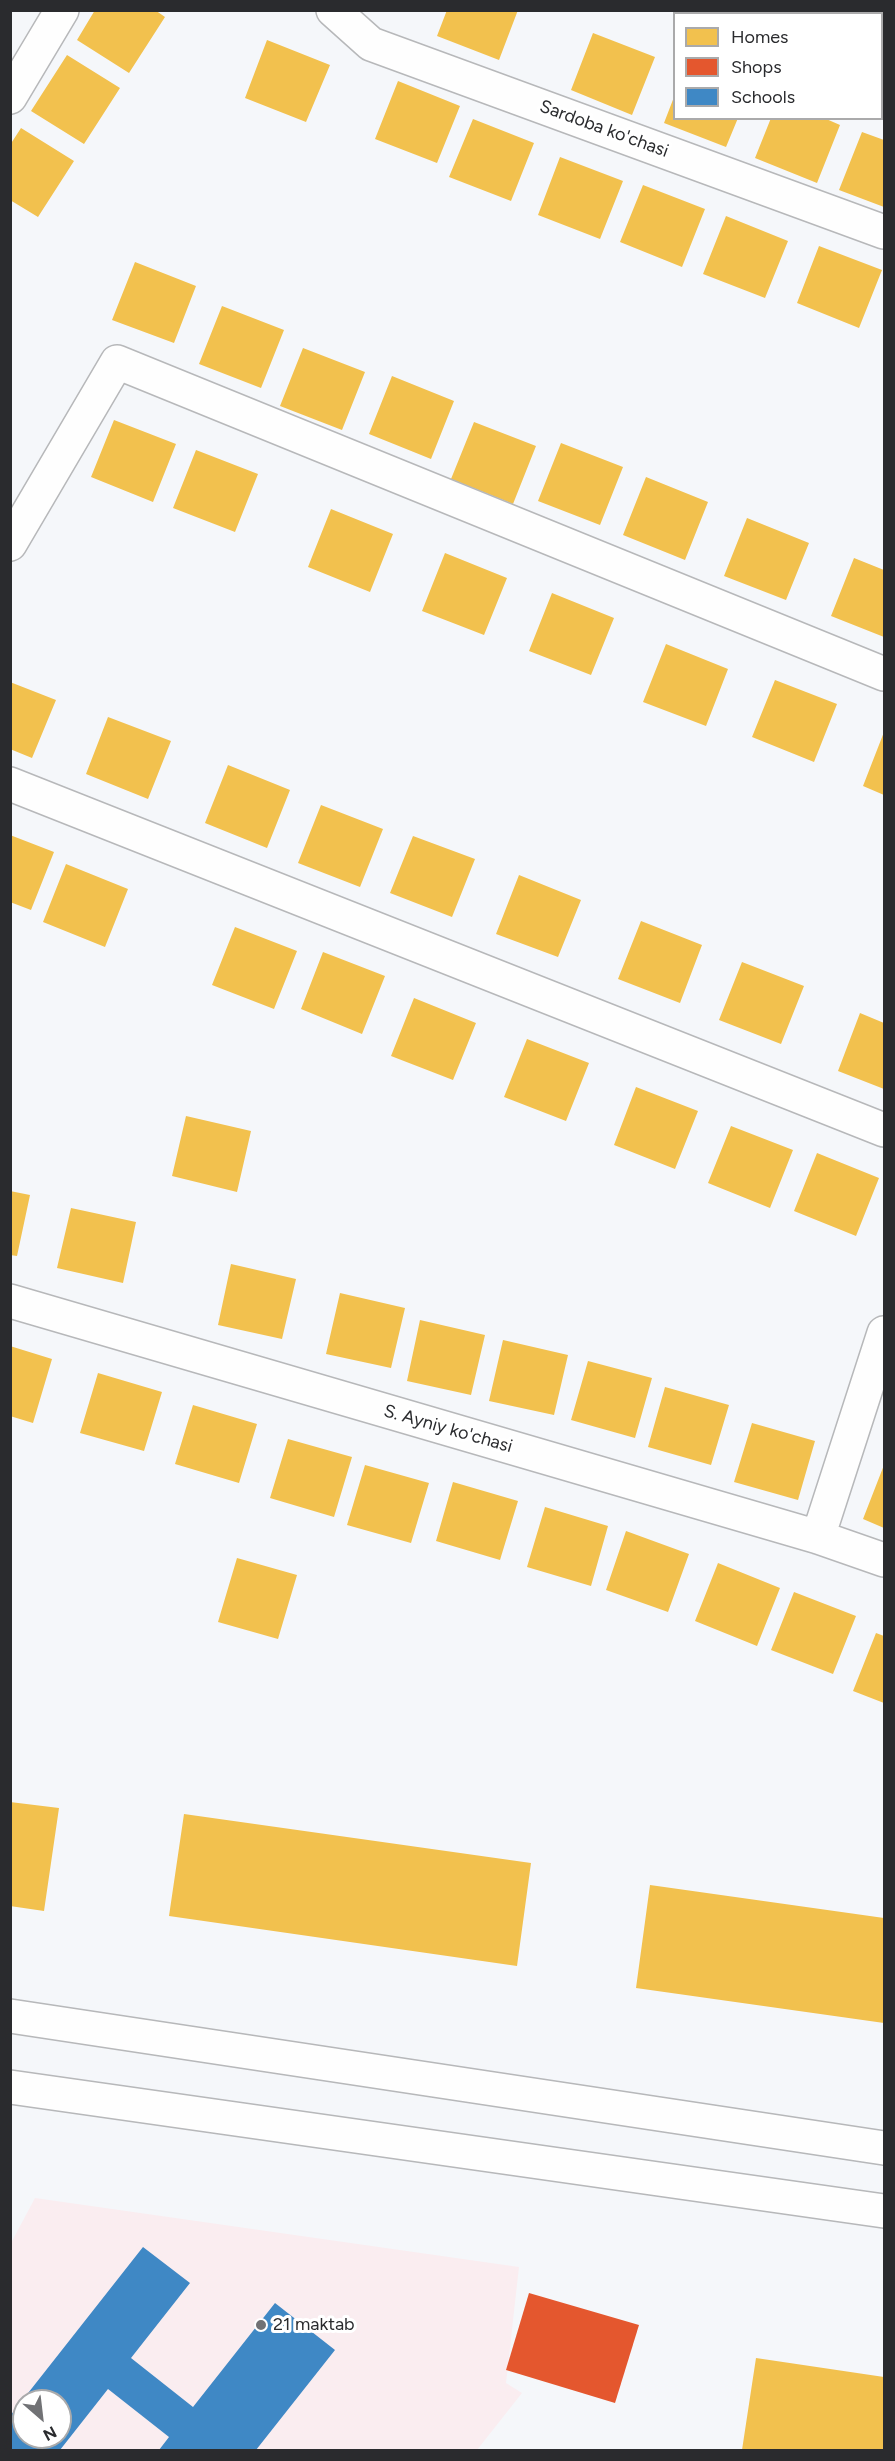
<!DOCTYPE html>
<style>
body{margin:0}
#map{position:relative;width:895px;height:2461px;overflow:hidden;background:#f5f7fa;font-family:Figtree,sans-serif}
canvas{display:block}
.frame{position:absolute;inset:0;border:12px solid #2a2b2e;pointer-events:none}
.legend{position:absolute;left:673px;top:12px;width:210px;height:108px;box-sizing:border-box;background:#fff;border:2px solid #aaaaab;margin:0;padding:8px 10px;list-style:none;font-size:18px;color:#2a2b2e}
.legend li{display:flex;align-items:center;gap:12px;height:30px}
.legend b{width:30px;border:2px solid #aaaaab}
.north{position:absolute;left:12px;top:2389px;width:60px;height:60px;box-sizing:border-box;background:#fff;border:2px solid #aaaaab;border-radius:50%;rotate:152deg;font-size:16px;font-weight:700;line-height:24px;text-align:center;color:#2a2b2e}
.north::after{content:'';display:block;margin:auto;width:21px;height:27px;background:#717275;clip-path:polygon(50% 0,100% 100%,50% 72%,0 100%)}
</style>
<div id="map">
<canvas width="895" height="2461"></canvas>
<div class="frame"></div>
<ul class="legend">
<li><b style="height:16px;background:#f2c14e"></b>Homes</li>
<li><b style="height:16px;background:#e4572e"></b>Shops</li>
<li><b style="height:16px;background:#3f88c5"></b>Schools</li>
</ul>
<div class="north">N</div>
</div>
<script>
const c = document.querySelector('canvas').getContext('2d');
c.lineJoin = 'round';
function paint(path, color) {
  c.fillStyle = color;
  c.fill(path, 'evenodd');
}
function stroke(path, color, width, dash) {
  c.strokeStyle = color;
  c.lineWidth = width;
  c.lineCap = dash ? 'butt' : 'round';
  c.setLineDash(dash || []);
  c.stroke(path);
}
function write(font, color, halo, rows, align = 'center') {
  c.font = font + ' Figtree,sans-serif';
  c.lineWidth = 6;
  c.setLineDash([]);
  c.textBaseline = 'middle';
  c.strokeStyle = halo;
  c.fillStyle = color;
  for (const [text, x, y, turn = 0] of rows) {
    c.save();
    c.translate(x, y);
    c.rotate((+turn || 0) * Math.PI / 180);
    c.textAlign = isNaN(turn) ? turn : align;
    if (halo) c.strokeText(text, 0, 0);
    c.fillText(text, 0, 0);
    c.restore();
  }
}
paint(new Path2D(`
 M35,2198l484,69 -13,116 16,10 -45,57h-466v-207zM24,2401h36v36h-36z`), '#faedf0');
paint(new Path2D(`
 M95,10h60l10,7 -36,56 -52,-33z
 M447,10h71l-19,50 -62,-24z
 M593,33l62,24 -23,58 -61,-25z
 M267,40l63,25 -24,57 -61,-24z
 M67,55l53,33 -36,56 -53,-33z
 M398,81l62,25 -23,57 -62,-24z
 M674,97v21h64l-12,29 -62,-24z
 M771,118h53l16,7 -23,58 -62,-25z
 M473,119l61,24 -23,58 -62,-24z
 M21,128l53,33 -36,56 -28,-17v-55z
 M862,132l22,8v67l-45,-17z
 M560,157l63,24 -23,58 -62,-24z
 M643,185l62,24 -23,58 -62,-25z
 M726,216l62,25 -23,57 -62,-24z
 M819,246l63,24 -23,58 -62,-25z
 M135,262l61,24 -22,57 -62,-23z
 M222,306l62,24 -23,58 -62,-24z
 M303,348l62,24 -23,58 -62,-24z
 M392,376l62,25 -23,58 -62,-25z
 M114,420l62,24 -23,58 -62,-25z
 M474,422l62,24 -23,58 -62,-25z
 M561,443l62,24 -23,58 -62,-24z
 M196,450l62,24 -23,58 -62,-24z
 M646,477l62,25 -23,58 -62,-25z
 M331,509l62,25 -23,58 -62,-25z
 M747,518l62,25 -23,57 -62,-24z
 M445,553l62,25 -23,57 -62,-24z
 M854,558l30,12v67l-53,-21z
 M552,593l62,25 -23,57 -62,-24z
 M666,644l62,25 -22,57 -63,-24z
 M775,680l62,24 -23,58 -62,-25z
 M10,682l46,18 -24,58 -22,-9z
 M108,717l63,24 -23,58 -62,-25z
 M884,732v63l-21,-9z
 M228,765l62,25 -23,58 -62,-25z
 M321,805l62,24 -23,58 -62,-24z
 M10,835l44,17 -23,58 -21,-8z
 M413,836l62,23 -23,58 -62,-24z
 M66,864l62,25 -23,58 -62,-25z
 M519,875l62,25 -23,57 -62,-23z
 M641,921l61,24 -22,58 -62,-24z
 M235,927l62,24 -23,58 -62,-24z
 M323,952l62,24 -23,58 -61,-25z
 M742,962l62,24 -23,58 -62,-24z
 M414,998l62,25 -23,57 -62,-24z
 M860,1013l24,10v66l-46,-18z
 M527,1039l62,24 -23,58 -62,-24z
 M636,1087l62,24 -23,58 -61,-24z
 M186,1116l65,15 -14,61 -65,-16z
 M731,1126l62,24 -23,58 -62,-25z
 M817,1153l62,25 -23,58 -62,-25z
 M10,1191l20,4 -13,61 -7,-1z
 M71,1208l65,14 -13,61 -66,-15z
 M231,1264l65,15 -14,60 -64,-14z
 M340,1293l65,15 -14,60 -65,-14z
 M420,1320l65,15 -14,60 -64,-14z
 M503,1340l65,15 -14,60 -65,-14z
 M10,1346l42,13 -19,64 -23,-7z
 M588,1361l64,17 -17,60 -64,-18z
 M98,1373l64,19 -18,59 -64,-18z
 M665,1387l64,18 -18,60 -63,-18z
 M193,1405l64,19 -18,59 -64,-19z
 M752,1423l63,18 -17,59 -64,-18z
 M288,1439l64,18 -18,60 -64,-19z
 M365,1465l64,18 -18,60 -64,-18z
 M884,1465v63l-21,-9z
 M453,1482l65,19 -18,59 -64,-19z
 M545,1507l63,19 -17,60 -64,-19z
 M626,1531l63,23 -21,58 -62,-22z
 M237,1558l60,17 -19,64 -60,-17z
 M718,1563l62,25 -23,58 -62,-25z
 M794,1592l62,24 -23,58 -62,-24z
 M876,1633l8,3v67l-31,-12z
 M10,1802l49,6 -15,103 -34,-5z
 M184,1814l347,49 -14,103 -348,-50z
 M650,1885l234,33v105l-248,-35z
 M756,2358l128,19v73h-142z`), '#f2c14e');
paint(new Path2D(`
 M529,2293l110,32 -24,78 -109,-33z`), '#e4572e');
paint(new Path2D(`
 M143,2247l47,36 -59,75 62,49 82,-104 60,47 -79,100h-97l10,-13 -61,-48 -48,61h-50v-34zM24,2401h36v36h-36z`), '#3f88c5');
const street = new Path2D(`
 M333,10l38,34 513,188
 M10,97l52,-87
 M10,544l107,-182 767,312
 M10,784l874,346
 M10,1301l808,236 66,23
 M818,1537l66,-204`);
const secondary = new Path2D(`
 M10,2016l874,132
 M10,2087l874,124`);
stroke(street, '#b7b8ba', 36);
stroke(secondary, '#b7b8ba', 36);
stroke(street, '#fefefe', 33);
stroke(secondary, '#fefefe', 33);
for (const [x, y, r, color] of [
 [261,2325,6,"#717275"]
]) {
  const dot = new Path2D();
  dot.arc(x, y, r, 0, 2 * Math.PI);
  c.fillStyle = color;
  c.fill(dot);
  stroke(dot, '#fff', 2);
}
write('18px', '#2a2b2e', '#fff', [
 ["Sardoba ko'chasi",604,129,20],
 ["S. Ayniy ko'chasi",448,1429,16]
]);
write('18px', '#2a2b2e', '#fff', [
 ["21 maktab",273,2325]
], 'left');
</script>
